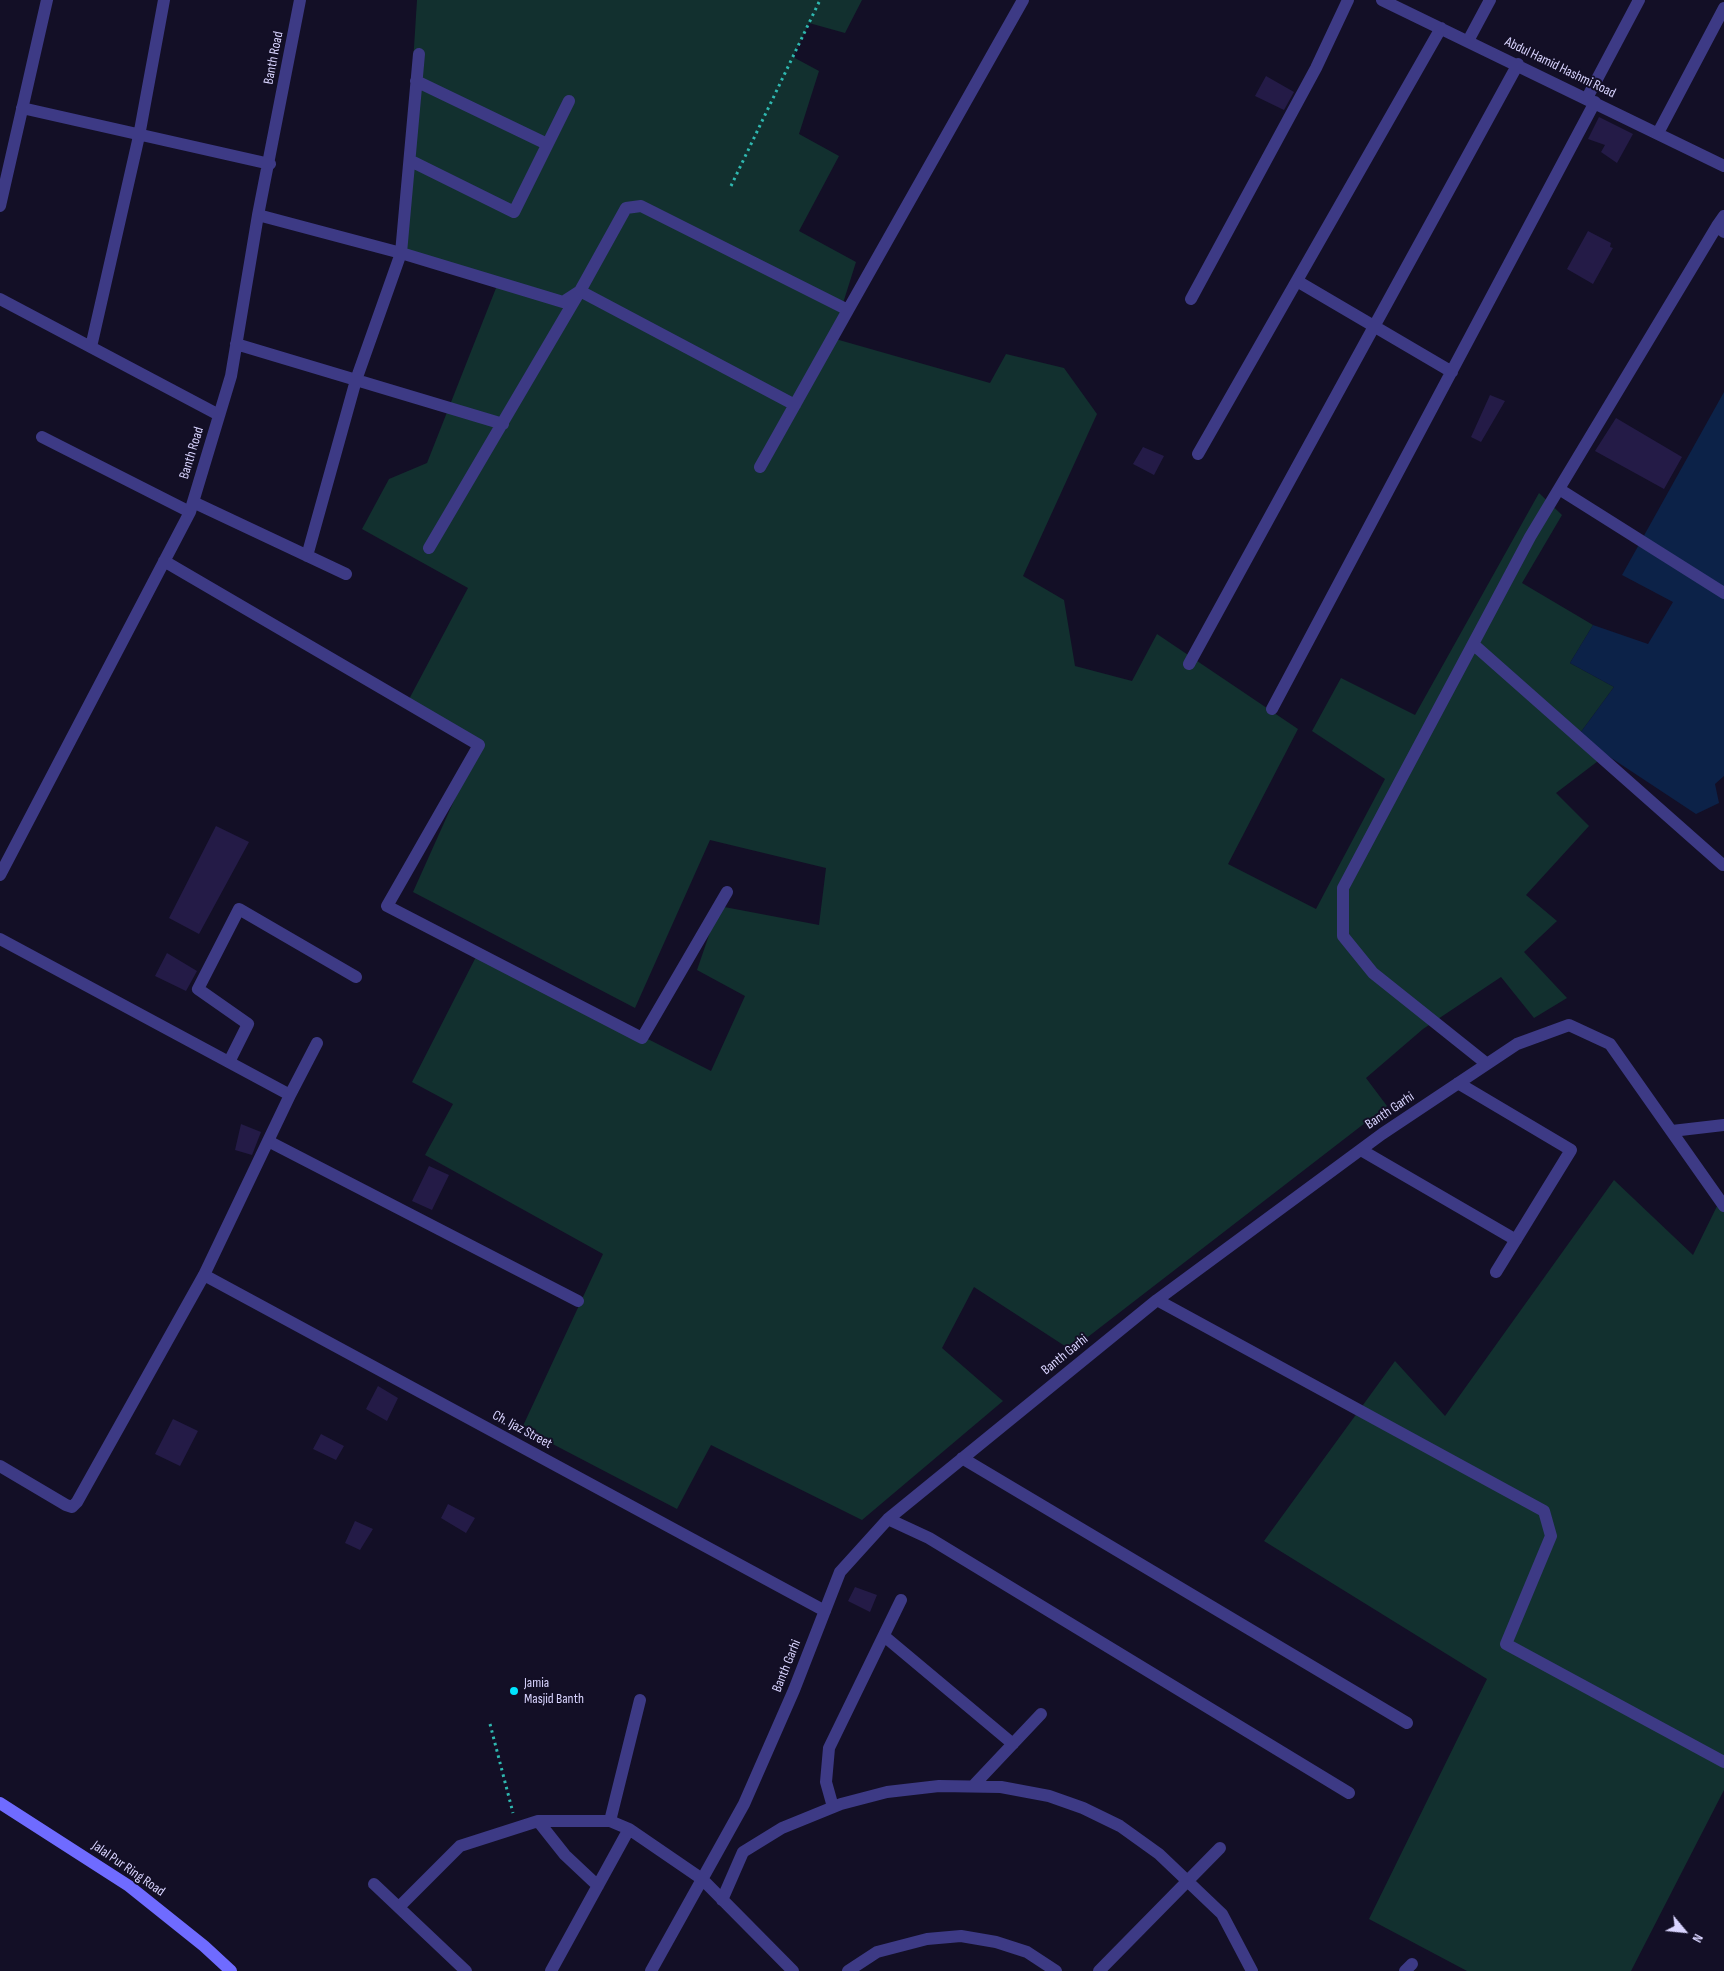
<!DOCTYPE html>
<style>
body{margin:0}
#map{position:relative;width:1724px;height:1971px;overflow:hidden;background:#130f26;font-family:"Sofia Sans Condensed",sans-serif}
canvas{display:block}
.north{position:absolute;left:1659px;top:1906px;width:50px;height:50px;-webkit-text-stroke:4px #130f26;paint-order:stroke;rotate:118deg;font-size:14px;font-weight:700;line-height:20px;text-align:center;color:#d9d4ff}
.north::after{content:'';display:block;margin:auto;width:18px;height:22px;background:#d9d4ff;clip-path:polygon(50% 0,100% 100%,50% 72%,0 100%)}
</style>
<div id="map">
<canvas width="1724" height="1971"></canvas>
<div class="north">N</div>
</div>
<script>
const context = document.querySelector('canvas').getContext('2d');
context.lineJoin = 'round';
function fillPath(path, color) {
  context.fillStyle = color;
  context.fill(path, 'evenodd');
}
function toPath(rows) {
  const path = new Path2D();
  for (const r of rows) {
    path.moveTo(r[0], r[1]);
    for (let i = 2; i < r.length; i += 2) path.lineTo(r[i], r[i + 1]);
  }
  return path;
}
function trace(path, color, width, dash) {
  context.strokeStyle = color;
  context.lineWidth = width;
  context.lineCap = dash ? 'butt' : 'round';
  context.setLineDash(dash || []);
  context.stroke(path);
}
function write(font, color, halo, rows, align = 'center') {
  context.font = font + ' "Sofia Sans Condensed",sans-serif';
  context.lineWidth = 4;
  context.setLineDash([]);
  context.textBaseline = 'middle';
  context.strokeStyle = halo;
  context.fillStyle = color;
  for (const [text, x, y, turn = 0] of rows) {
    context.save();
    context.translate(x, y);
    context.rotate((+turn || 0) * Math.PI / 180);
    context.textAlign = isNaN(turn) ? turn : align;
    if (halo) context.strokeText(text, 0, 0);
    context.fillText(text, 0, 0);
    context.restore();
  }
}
const green = toPath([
 [417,0,862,0,845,33,809,23,793,57,819,71,799,134,839,156,799,231,856,262,832,338,990,383,1006,354,1064,368,1097,414,1023,576,1064,600,1075,666,1132,681,1157,634,1298,729,1228,864,1316,909,1385,779,1312,731,1341,678,1415,715,1539,493,1562,515,1522,583,1593,625,1570,663,1614,687,1578,736,1602,758,1556,793,1589,826,1526,895,1557,921,1524,952,1567,998,1534,1018,1501,977,1423,1029,1366,1078,1387,1106,1071,1350,974,1287,942,1348,1003,1401,862,1520,711,1445,677,1509,522,1428,603,1254,425,1155,453,1104,412,1082,478,953,711,1071,745,996,697,970,719,906,819,925,826,868,710,840,635,1008,413,892,479,745,407,703,468,588,362,529,389,479,427,463,498,283,401,253],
 [1614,1180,1693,1255,1720,1200,1724,1206,1724,1790,1631,1971,1467,1971,1369,1919,1487,1679,1264,1541,1395,1361,1445,1416]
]);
const water = toPath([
 [1724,392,1724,776,1715,784,1719,803,1696,814,1578,736,1614,687,1570,663,1593,625,1648,644,1673,602,1622,575]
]);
const building = toPath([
 [1266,76,1294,92,1284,110,1255,96],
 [1599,117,1633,134,1617,163,1601,152,1605,145,1588,139],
 [1588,231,1611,243,1610,247,1613,248,1593,284,1567,269],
 [1490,395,1505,401,1481,442,1471,437],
 [1616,418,1682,457,1664,489,1595,451],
 [1143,447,1164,456,1154,475,1133,464],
 [216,826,249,842,199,934,169,918],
 [167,953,197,971,186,991,155,976],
 [241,1124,261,1132,252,1155,235,1150],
 [429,1166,449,1175,432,1210,412,1201],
 [378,1386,398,1398,387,1421,366,1409],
 [173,1419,198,1431,180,1466,155,1454],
 [321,1434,344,1446,336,1460,313,1449],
 [448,1504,475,1518,466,1533,441,1518],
 [355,1521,373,1529,360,1550,345,1543],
 [855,1587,877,1595,870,1612,848,1601]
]);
const path = toPath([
 [731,186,820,0],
 [490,1724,513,1813]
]);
const street = toPath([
 [1382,0,1724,166],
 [1468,41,1490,0],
 [416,81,547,144],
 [1587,98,1639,0],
 [22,108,270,164],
 [1658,133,1724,8],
 [411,161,514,212,569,101],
 [0,206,47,0],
 [258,215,401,253,563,302,580,291,626,208,641,206,848,310,1023,0],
 [1717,226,1724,216],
 [1297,281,1452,372],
 [0,299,219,415],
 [1191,299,1316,68,1348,0],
 [236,344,503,424],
 [91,347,139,136,164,0],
 [42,437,190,512],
 [1198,454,1441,28],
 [760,467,848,310],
 [1559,489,1724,593],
 [193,502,346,574],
 [429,548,580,291,795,405],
 [307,556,356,380,401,253,419,54],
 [164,561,479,745,387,906,642,1038,727,892],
 [1473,644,1723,865],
 [1189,664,1518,64],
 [1272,709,1595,102],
 [0,875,190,512,231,376,258,215,300,0],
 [0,939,290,1095],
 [229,1062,248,1024,198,989,239,909,356,977],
 [1487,1064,1373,973,1343,936,1343,888,1530,537,1717,226,1724,232],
 [1458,1083,1571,1150,1496,1272],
 [1672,1131,1724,1125],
 [268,1141,578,1301],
 [1361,1150,1516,1240],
 [204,1275,825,1611],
 [1157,1300,1544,1511,1551,1536,1506,1644,1724,1762],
 [962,1458,1407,1723],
 [0,1466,66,1505,72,1507,77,1502,204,1275,290,1095,317,1043],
 [888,1519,929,1538,1349,1793],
 [884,1636,1013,1744],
 [973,1786,1041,1714],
 [833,1807,826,1782,829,1748,901,1600],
 [538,1821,565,1855,598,1886],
 [610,1821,640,1700],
 [374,1884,466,1971],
 [722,1900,743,1852,782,1828,841,1804,887,1792,939,1786,1001,1787,1049,1796,1083,1808,1120,1826,1159,1854,1222,1914,1252,1971],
 [399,1907,460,1846,538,1821,610,1821,629,1829,702,1879,793,1971],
 [551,1971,629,1829],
 [651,1971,744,1804,794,1690,840,1572,888,1519,1157,1300,1382,1134,1517,1044,1569,1025,1610,1044,1724,1206],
 [848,1971,877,1952,927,1939,961,1936,996,1942,1027,1952,1056,1971],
 [1099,1971,1220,1848],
 [1405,1971,1412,1964]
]);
const secondary = toPath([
 [0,1803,129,1886,204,1946,231,1971]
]);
const markers = [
 [514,1691,5,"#00e5ff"]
];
const streetNames = [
 ["Banth Road",274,58,-79],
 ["Abdul Hamid Hashmi Road",1560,68,26],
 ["Banth Road",192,453,-73],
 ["Banth Garhi",1390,1111,-34],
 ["Banth Garhi",1065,1355,-39],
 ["Ch. Ijaz Street",522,1430,28],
 ["Banth Garhi",787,1666,-68],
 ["Jalal Pur Ring Road",128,1869,35]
];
const poiNames = [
 ["Jamia",524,1683],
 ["Masjid Banth",524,1699]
];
fillPath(green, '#12302f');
fillPath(water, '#0c2248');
fillPath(building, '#241b47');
trace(path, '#2fb8b0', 3, [2.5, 4]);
trace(street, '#3d3a85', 12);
trace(secondary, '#6f6bff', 12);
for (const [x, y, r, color] of markers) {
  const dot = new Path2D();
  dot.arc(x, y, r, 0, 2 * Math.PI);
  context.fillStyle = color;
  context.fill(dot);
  trace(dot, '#130f26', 2);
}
write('14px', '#d9d4ff', '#130f26', streetNames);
write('14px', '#d9d4ff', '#130f26', poiNames, 'left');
</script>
